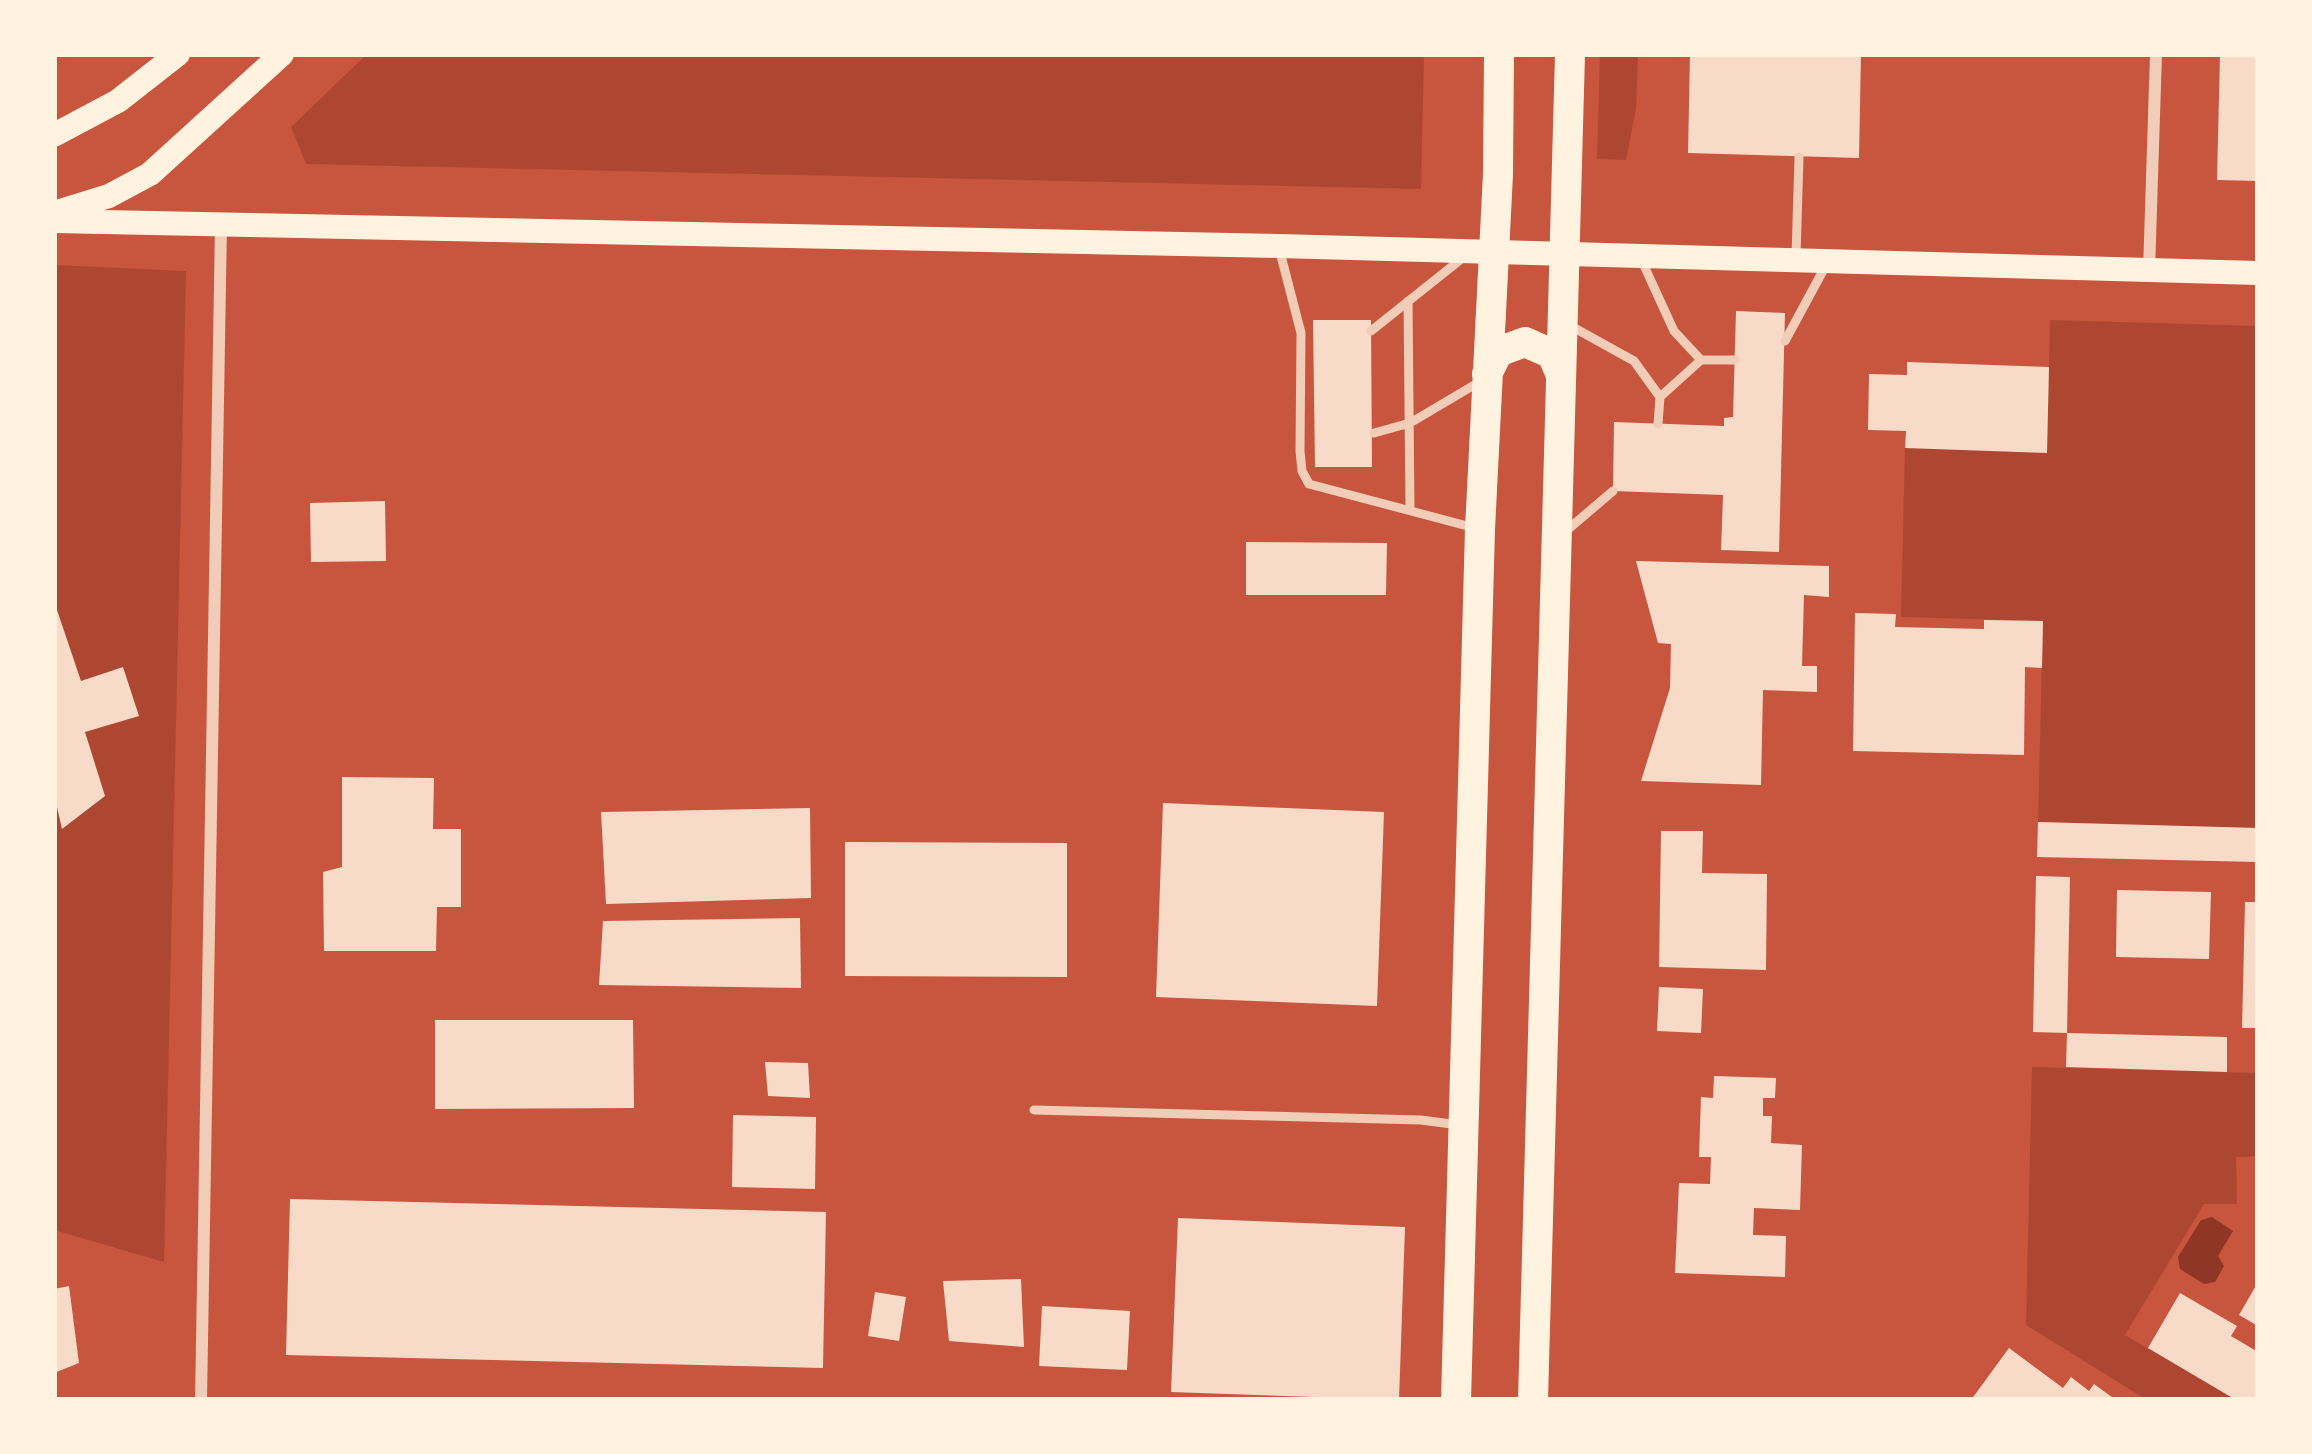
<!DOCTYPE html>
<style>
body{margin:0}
#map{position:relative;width:2312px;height:1454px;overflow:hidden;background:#c8553d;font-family:Jost,sans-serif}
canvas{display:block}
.frame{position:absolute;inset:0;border:57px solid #fff3e0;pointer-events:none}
</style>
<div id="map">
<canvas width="2312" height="1454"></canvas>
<div class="frame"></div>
</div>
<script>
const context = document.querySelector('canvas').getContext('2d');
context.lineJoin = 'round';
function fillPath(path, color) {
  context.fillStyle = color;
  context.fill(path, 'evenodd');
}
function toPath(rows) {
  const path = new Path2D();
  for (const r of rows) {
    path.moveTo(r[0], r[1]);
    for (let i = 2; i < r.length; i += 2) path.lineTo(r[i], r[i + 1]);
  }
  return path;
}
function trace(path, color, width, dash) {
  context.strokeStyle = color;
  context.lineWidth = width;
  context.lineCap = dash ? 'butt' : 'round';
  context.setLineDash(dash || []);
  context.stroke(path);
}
const green = toPath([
 [367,54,1424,54,1421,189,306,164,291,127],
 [1600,54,1638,54,1636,108,1626,160,1597,159],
 [54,265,186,271,164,1262,54,1230],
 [2050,320,2258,326,2258,828,2038,822,2043,621,1901,617,1905,448,2047,452],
 [2032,1067,2258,1073,2258,1156,2236,1157,2237,1204,2204,1204,2125,1335,2236,1400,2147,1400,2026,1325]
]);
const water = toPath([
 [2212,1217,2233,1231,2218,1256,2224,1266,2215,1282,2204,1284,2180,1269,2178,1257,2201,1220]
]);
const building = toPath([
 [1690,54,1861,54,1859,158,1688,153],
 [2220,54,2258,54,2258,181,2217,180],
 [1736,311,1785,313,1779,552,1721,550,1723,495,1613,491,1614,422,1724,426,1724,418,1733,417],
 [1313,320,1371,320,1372,467,1315,467],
 [1907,362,2049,367,2047,453,1905,448,1906,431,1868,430,1869,374,1907,375],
 [385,501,386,561,311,562,310,503],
 [1246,542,1387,543,1386,595,1246,595],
 [1636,561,1829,566,1829,597,1804,595,1802,666,1817,666,1817,692,1763,690,1761,785,1641,781,1670,688,1671,644,1658,643],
 [54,601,81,681,123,667,139,716,85,732,105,796,62,829,54,794],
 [1855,613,1896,614,1895,627,1984,629,1984,620,2043,621,2042,668,2025,667,2024,755,1853,751],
 [342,777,434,778,433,829,461,829,461,907,437,907,436,951,324,951,323,872,342,867],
 [1163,803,1384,812,1377,1006,1156,997],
 [810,808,811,898,606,904,601,812],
 [2038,822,2258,828,2258,862,2037,857],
 [1661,831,1703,831,1702,873,1767,874,1766,970,1659,967],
 [845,842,1067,843,1067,977,845,976],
 [2036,876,2070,877,2067,1033,2033,1032],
 [2117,890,2211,892,2209,959,2116,957],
 [2245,902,2258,902,2258,1028,2242,1028],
 [800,918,801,988,599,985,603,921],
 [1659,987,1703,989,1701,1033,1657,1031],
 [435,1020,633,1020,634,1108,435,1109],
 [2067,1033,2227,1037,2227,1072,2066,1067],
 [765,1062,808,1063,810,1098,768,1096],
 [1714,1076,1776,1078,1775,1098,1763,1098,1763,1116,1772,1116,1771,1143,1802,1145,1800,1210,1754,1208,1753,1235,1786,1236,1785,1277,1675,1273,1679,1183,1710,1184,1711,1157,1699,1157,1701,1097,1713,1098],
 [733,1115,816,1117,815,1189,732,1187],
 [290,1199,826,1212,823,1368,286,1355],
 [1178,1218,1405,1227,1399,1400,1171,1392],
 [1021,1279,1024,1347,949,1341,943,1281],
 [2258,1282,2258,1326,2239,1315],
 [69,1286,79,1363,54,1373,54,1289],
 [875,1292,906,1297,899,1341,868,1336],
 [2180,1293,2237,1326,2231,1336,2258,1352,2258,1400,2236,1400,2148,1348],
 [1042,1306,1130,1311,1127,1370,1039,1366],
 [2009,1348,2063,1388,2071,1377,2089,1391,2094,1384,2116,1400,1971,1400]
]);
const service = toPath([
 [1280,252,1301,333,1300,451,1302,471,1309,484,1475,528],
 [1796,256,1799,157],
 [1641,259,1674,331,1701,360,1735,360],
 [1408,301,1410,509],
 [1569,325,1634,361,1660,397,1658,424],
 [1371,331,1465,256],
 [1785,341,1825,267],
 [1660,397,1701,360],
 [1374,433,1410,423,1481,381],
 [1566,531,1613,491],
 [1034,1110,1421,1120,1459,1125]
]);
const minor = toPath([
 [2149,271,2156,54],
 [201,1400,221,225]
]);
const secondary = toPath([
 [54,135,118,101,178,54],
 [54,213,109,196,150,174,282,54],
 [54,221,1279,246,2258,273]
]);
const primary = toPath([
 [1487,374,1498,352,1525,342,1552,354,1561,375],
 [1456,1400,1480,529,1498,174,1499,54],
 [1533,1400,1570,54]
]);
fillPath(green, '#ae4732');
fillPath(water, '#8f3625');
fillPath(building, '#f7dbc8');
trace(service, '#f1ccb7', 9);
trace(minor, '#f1ccb7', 12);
trace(secondary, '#fff3e0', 24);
trace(primary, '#fff3e0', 30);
</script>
